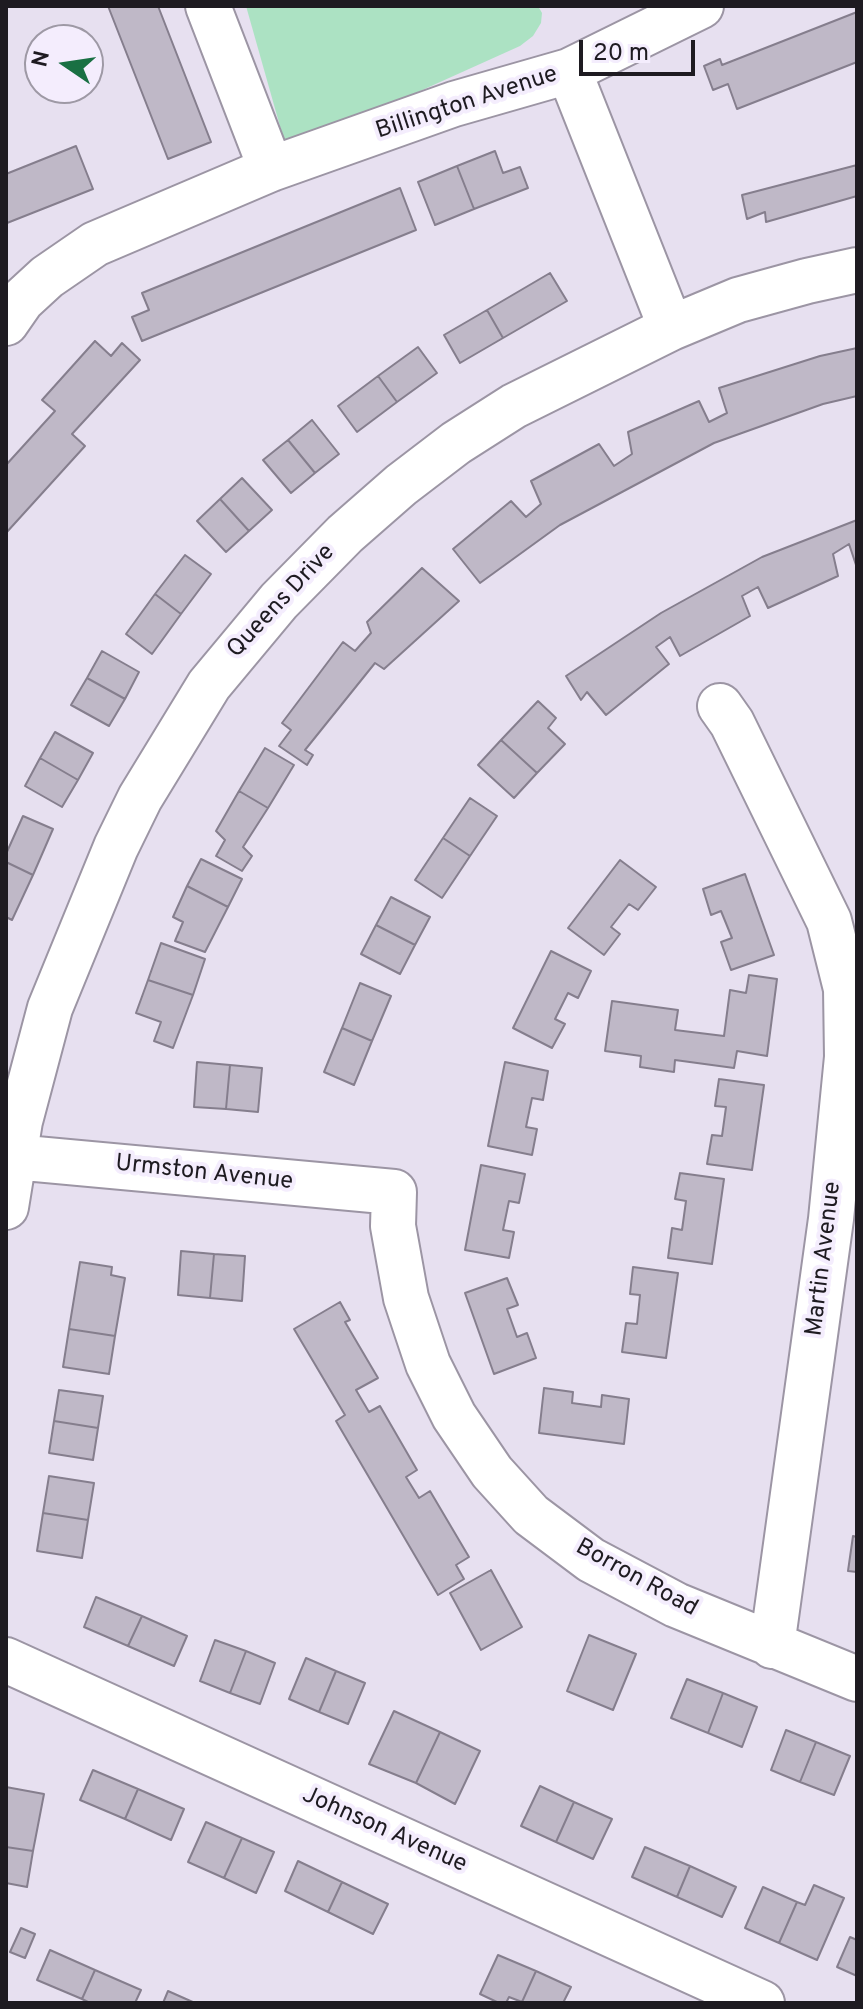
<!DOCTYPE html>
<style>
body{margin:0}
#map{position:relative;width:863px;height:2009px;overflow:hidden;background:#e7e0f0;font-family:Overpass,sans-serif}
canvas{display:block}
.frame{position:absolute;inset:0;border:8px solid #1e1b21;pointer-events:none}
.north{position:absolute;left:24px;top:24px;width:80px;height:80px;box-sizing:border-box;background:#f4edfd;border:2px solid #9e99a5;border-radius:50%;rotate:283deg;font-size:22px;font-weight:700;line-height:32px;text-align:center;color:#1e1b21}
.north::after{content:'';display:block;margin:auto;width:28px;height:36px;background:#197043;clip-path:polygon(50% 0,100% 100%,50% 72%,0 100%)}
.scale{position:absolute;left:579px;top:40px;width:116px;height:36px;box-sizing:border-box;border:4px solid #1e1b21;border-top:0;padding-left:10px;font-size:24px;line-height:28px;white-space:nowrap;color:#1e1b21;-webkit-text-stroke:6px #f4edfd;paint-order:stroke}
</style>
<div id="map">
<canvas width="863" height="2009"></canvas>
<div class="frame"></div>
<div class="north">N</div>
<div class="scale">20 m</div>
</div>
<script>
const context = document.querySelector('canvas').getContext('2d');
context.lineJoin = 'round';
function fillPath(path, color) {
  context.fillStyle = color;
  context.fill(path, 'evenodd');
}
function toPath(rows) {
  const path = new Path2D();
  for (const r of rows) {
    path.moveTo(r[0], r[1]);
    for (let i = 2; i < r.length; i += 2) path.lineTo(r[i], r[i + 1]);
  }
  return path;
}
function trace(path, color, width, dash) {
  context.strokeStyle = color;
  context.lineWidth = width;
  context.lineCap = dash ? 'butt' : 'round';
  context.setLineDash(dash || []);
  context.stroke(path);
}
function write(font, color, halo, rows, align = 'center') {
  context.font = font + ' Overpass,sans-serif';
  context.lineWidth = 8;
  context.setLineDash([]);
  context.textBaseline = 'middle';
  context.strokeStyle = halo;
  context.fillStyle = color;
  for (const [text, x, y, turn = 0] of rows) {
    context.save();
    context.translate(x, y);
    context.rotate((+turn || 0) * Math.PI / 180);
    context.textAlign = isNaN(turn) ? turn : align;
    if (halo) context.strokeText(text, 0, 0);
    context.fillText(text, 0, 0);
    context.restore();
  }
}
const green = toPath([
 [246,6,538,6,542,13,541,23,533,36,520,46,287,151]
]);
const building = toPath([
 [108,6,158,6,211,142,168,159,108,6],
 [857,12,857,62,737,109,728,84,713,90,704,66,720,59,722,65,857,12],
 [76,146,93,189,7,223,6,174,76,146],
 [495,151,503,173,520,167,528,188,474,209,457,166,495,151],
 [857,165,857,196,766,222,765,212,747,219,742,195,857,165],
 [457,166,474,209,435,225,418,182,457,166],
 [400,188,416,230,142,341,132,317,149,310,142,293,400,188],
 [550,273,567,301,503,338,487,310,550,273],
 [487,310,503,338,460,363,444,335,487,310],
 [95,341,111,356,122,343,140,360,72,434,85,446,6,533,6,465,55,411,42,400,95,341],
 [418,347,437,373,397,402,378,376,418,347],
 [857,348,857,396,823,404,714,443,560,525,480,583,453,549,511,501,526,517,541,504,531,481,599,444,614,466,632,454,628,432,699,401,709,422,727,413,719,388,820,356,857,348],
 [378,376,397,402,357,432,338,406,378,376],
 [312,420,339,454,315,473,288,440,312,420],
 [288,440,315,473,291,493,263,460,288,440],
 [242,478,272,510,249,531,220,499,242,478],
 [220,499,249,531,226,552,197,521,220,499],
 [857,520,857,568,849,544,833,554,838,576,768,608,758,587,742,596,750,616,680,656,670,637,656,647,669,664,606,715,587,692,581,700,566,676,661,613,762,557,857,520],
 [185,555,211,574,181,614,155,594,185,555],
 [422,568,459,601,384,669,375,663,305,750,313,755,307,765,279,746,291,730,282,723,343,642,355,651,371,633,367,622,422,568],
 [155,594,181,614,152,654,126,634,155,594],
 [102,651,139,672,125,699,87,678,102,651],
 [87,678,125,699,109,726,71,705,87,678],
 [538,701,556,718,548,728,565,744,537,773,501,740,538,701],
 [55,732,93,753,78,780,40,758,55,732],
 [501,740,537,773,514,798,478,765,501,740],
 [265,748,294,765,268,808,239,791,265,748],
 [40,758,78,780,62,807,25,786,40,758],
 [239,791,268,808,243,847,252,856,242,871,216,856,225,840,216,831,239,791],
 [470,798,497,816,470,856,443,838,470,798],
 [23,816,53,829,33,875,6,862,6,854,23,816],
 [443,838,470,856,442,898,415,880,443,838],
 [201,859,242,879,228,907,187,886,201,859],
 [620,860,656,887,638,910,629,904,611,927,620,934,604,955,568,928,620,860],
 [6,862,33,875,12,920,6,917,6,862],
 [745,874,774,955,731,970,721,942,732,938,721,911,711,915,703,889,745,874],
 [187,886,228,907,205,952,175,941,183,922,173,917,187,886],
 [391,897,430,917,415,945,376,925,391,897],
 [376,925,415,945,400,974,361,954,376,925],
 [161,943,205,959,193,995,148,980,161,943],
 [551,951,591,971,578,998,568,993,555,1019,565,1024,552,1048,513,1028,551,951],
 [749,975,777,979,767,1056,737,1051,734,1068,675,1060,674,1072,640,1067,641,1056,605,1051,612,1001,678,1010,675,1030,724,1036,730,990,746,993,749,975],
 [148,980,193,995,173,1048,154,1041,161,1022,136,1013,148,980],
 [360,983,391,996,372,1041,342,1028,360,983],
 [342,1028,372,1041,354,1085,324,1072,342,1028],
 [197,1062,230,1065,226,1109,194,1107,197,1062],
 [505,1062,548,1071,543,1100,532,1098,526,1127,537,1129,532,1155,488,1146,505,1062],
 [230,1065,262,1068,258,1112,226,1109,230,1065],
 [719,1079,764,1085,752,1170,707,1164,712,1135,722,1136,726,1107,715,1106,719,1079],
 [481,1165,525,1174,519,1203,509,1201,503,1230,514,1232,509,1258,465,1250,481,1165],
 [680,1173,724,1179,712,1264,668,1258,672,1228,682,1230,686,1201,675,1199,680,1173],
 [181,1251,214,1254,210,1298,178,1295,181,1251],
 [214,1254,245,1256,242,1301,210,1298,214,1254],
 [80,1262,112,1267,111,1275,125,1278,115,1336,69,1329,80,1262],
 [633,1267,678,1273,666,1358,622,1352,626,1323,637,1324,640,1295,630,1294,633,1267],
 [507,1278,518,1305,507,1309,517,1337,527,1333,536,1358,494,1374,465,1293,507,1278],
 [340,1302,350,1320,345,1322,378,1378,356,1390,369,1412,380,1406,417,1470,406,1477,419,1498,430,1491,469,1557,456,1565,464,1579,438,1595,336,1421,345,1415,294,1329,340,1302],
 [69,1329,115,1336,109,1374,63,1367,69,1329],
 [544,1388,573,1392,572,1403,601,1407,602,1395,629,1399,624,1444,539,1433,544,1388],
 [59,1390,103,1396,98,1428,54,1421,59,1390],
 [54,1421,98,1428,93,1460,49,1453,54,1421],
 [49,1476,94,1483,88,1520,43,1513,49,1476],
 [43,1513,88,1520,82,1558,37,1551,43,1513],
 [853,1536,857,1537,857,1572,848,1571,853,1536],
 [491,1570,522,1627,481,1650,450,1593,491,1570],
 [96,1597,142,1616,128,1646,84,1627,96,1597],
 [142,1616,187,1636,174,1666,128,1646,142,1616],
 [589,1635,636,1654,613,1710,567,1691,589,1635],
 [215,1640,246,1651,230,1693,200,1681,215,1640],
 [246,1651,275,1663,260,1704,230,1693,246,1651],
 [306,1658,336,1671,319,1712,289,1699,306,1658],
 [336,1671,365,1683,348,1724,319,1712,336,1671],
 [687,1679,723,1693,708,1733,671,1718,687,1679],
 [723,1693,757,1707,742,1747,708,1733,723,1693],
 [394,1711,440,1732,416,1783,369,1764,394,1711],
 [786,1730,816,1742,800,1782,771,1770,786,1730],
 [440,1732,480,1751,455,1804,416,1783,440,1732],
 [816,1742,850,1756,834,1795,800,1782,816,1742],
 [93,1770,138,1789,125,1819,80,1800,93,1770],
 [540,1786,574,1802,556,1842,521,1826,540,1786],
 [6,1787,44,1794,33,1851,6,1847,6,1787],
 [138,1789,184,1809,171,1840,125,1819,138,1789],
 [574,1802,612,1819,593,1859,556,1842,574,1802],
 [206,1822,242,1838,224,1878,188,1862,206,1822],
 [242,1838,274,1852,256,1893,224,1878,242,1838],
 [6,1847,33,1851,27,1887,6,1883,6,1847],
 [645,1847,690,1866,677,1897,632,1877,645,1847],
 [298,1861,342,1882,328,1912,285,1891,298,1861],
 [690,1866,736,1887,722,1917,677,1897,690,1866],
 [342,1882,388,1904,373,1934,328,1912,342,1882],
 [814,1885,844,1898,817,1960,779,1943,797,1902,805,1905,814,1885],
 [763,1887,797,1902,779,1943,745,1928,763,1887],
 [21,1928,35,1934,25,1958,10,1952,21,1928],
 [850,1937,857,1940,857,1976,837,1967,850,1937],
 [50,1950,95,1970,82,1999,37,1980,50,1950],
 [498,1955,536,1971,522,2002,509,1997,506,2003,499,2003,480,1994,498,1955],
 [95,1970,141,1990,135,2003,90,2003,82,1999,95,1970],
 [536,1971,571,1987,563,2003,522,2002,536,1971],
 [168,1991,195,2003,163,2003,168,1991]
]);
const minor = toPath([
 [208,6,271,169],
 [569,71,671,328],
 [6,323,22,300,47,277,95,244,271,169,454,104,569,71,701,6],
 [720,706,732,723,829,921,846,989,847,1057,831,1219,772,1646],
 [14,1157,394,1192,393,1226,406,1298,428,1364,454,1416,492,1472,531,1515,591,1560,676,1605,857,1679],
 [6,1207,20,1121,50,1008,116,847,140,798,209,685,279,601,345,534,401,485,456,443,514,406,671,328,738,300,807,281,857,270],
 [6,1660,762,2003]
]);
const streetNames = [
 ["Billington Avenue",467,104,-18],
 ["Queens Drive",282,602,-47],
 ["Urmston Avenue",204,1174,6],
 ["Martin Avenue",825,1259,-83],
 ["Borron Road",636,1579,29],
 ["Johnson Avenue",384,1831,24]
];
fillPath(green, '#ace2c3');
fillPath(building, '#bfb8c7');
trace(building, '#857e8d', 2);
trace(minor, '#9c95a4', 48);
trace(minor, '#fff', 44);
write('24px', '#1e1b21', '#f4edfd', streetNames);
</script>
